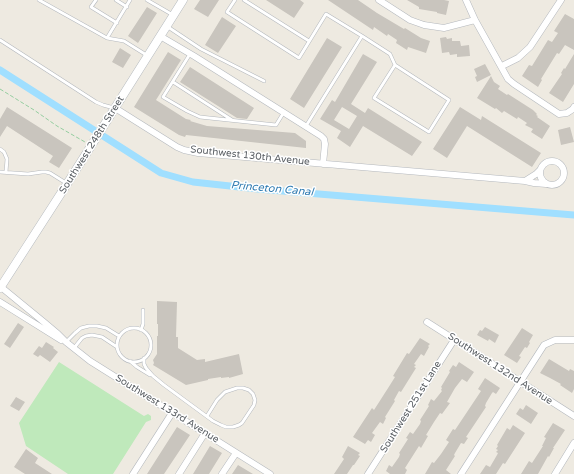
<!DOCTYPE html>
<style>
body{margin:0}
canvas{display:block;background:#eeeae1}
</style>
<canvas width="574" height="474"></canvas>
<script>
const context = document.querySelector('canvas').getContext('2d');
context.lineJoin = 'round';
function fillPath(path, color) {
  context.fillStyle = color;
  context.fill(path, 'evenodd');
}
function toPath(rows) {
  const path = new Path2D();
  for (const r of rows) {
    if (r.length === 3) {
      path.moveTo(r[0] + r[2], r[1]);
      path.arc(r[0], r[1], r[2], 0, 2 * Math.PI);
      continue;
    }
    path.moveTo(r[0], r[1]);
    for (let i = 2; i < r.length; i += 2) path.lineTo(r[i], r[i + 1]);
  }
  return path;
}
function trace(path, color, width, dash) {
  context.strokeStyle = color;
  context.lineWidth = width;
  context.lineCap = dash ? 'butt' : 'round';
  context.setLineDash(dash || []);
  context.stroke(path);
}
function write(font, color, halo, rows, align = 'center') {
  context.font = font + ' "Varela Round",sans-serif';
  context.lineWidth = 3;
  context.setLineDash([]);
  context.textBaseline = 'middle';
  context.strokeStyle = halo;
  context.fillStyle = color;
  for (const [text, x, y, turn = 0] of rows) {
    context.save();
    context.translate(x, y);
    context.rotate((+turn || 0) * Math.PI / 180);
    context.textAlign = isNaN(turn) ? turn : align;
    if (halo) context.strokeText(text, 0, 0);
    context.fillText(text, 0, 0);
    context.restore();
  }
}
const green = toPath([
 [59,362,144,416,148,414,151,416,151,420,146,422,113,474,68,474,26,446,19,423]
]);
const canal = toPath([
 [0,70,161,173,193,182,258,189,574,215]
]);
const building = toPath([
 [200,0,219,0,208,17,194,9],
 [266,0,300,0,304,3,294,18],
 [328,0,358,0,377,13,404,29,405,28,421,38,430,41,426,53,408,47,407,50,396,43,397,40,388,34,387,36,374,27,373,30],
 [407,0,444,0,449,1,446,15,437,13,437,12,419,9,419,7],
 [147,7,157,13,138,43,128,36],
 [565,14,574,19,574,50,565,45,559,54,557,53,541,79,542,80,538,87,522,76,529,65,532,66,548,40,552,42,558,33,554,31],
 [222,17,236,26,218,53,205,45],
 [446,37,447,39,452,38,452,41,460,41,461,46,469,45,470,56,457,57,457,54,450,55,449,52,442,53,440,38],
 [327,38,342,47,304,108,290,99],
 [120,48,131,55,123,68,112,62],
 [168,52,181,60,156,100,186,119,191,120,190,121,207,126,295,133,306,141,306,148,186,135,185,137,179,135,134,107],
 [363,54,377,62,351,104,365,113,368,108,422,142,412,156,363,126,350,147,337,138,341,131,320,119,332,100,335,102],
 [342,107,357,116,349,129,334,120],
 [574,54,574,84,563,102,549,93,562,74,561,73,564,68,565,69],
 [485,64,491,75,477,82,475,77,477,76,474,69],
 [190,67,254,108,247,119,237,118,180,82],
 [491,76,494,82,500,86,498,89,507,95,508,94,533,110,537,114,536,115,538,116,537,117,550,126,542,139,531,132,533,129,525,125,527,123,518,117,517,119,504,111,502,113,496,108,495,109,477,98],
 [7,107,72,148,59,168,49,162,53,156,7,126,0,137,0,119],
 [460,107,481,120,482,116,541,153,532,167,467,126,447,158,433,149],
 [570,127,574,142,561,145,558,130],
 [157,301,177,302,176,337,178,337,178,348,197,360,205,359,205,362,239,354,243,374,229,378,229,377,221,378,221,377,208,379,208,380,186,385,153,365,154,363,153,360,157,354,157,336,158,336,158,324,157,324],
 [18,323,24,327,10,348,4,344],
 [485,327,499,335,495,343,489,339,488,341,477,335,480,330,482,331],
 [522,328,533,335,529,342,530,343,527,348,525,347,519,356,521,357,517,363,504,355],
 [420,338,430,344,428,346,429,347,424,356,421,354,414,364,416,365,414,367,416,368,401,392,399,391,394,400,395,401,385,417,386,418,383,424,380,422,372,433,375,435,371,442,368,440,365,444,353,437,372,408,374,410,390,385,395,377,393,376,407,353,409,354],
 [46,342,54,347,53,348,58,352,50,362,40,355,38,357,33,354,39,346,42,348],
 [549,359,569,371,570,369,574,371,574,389,572,393,560,385,561,384,550,378,540,373],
 [459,362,474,372,467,382,462,379,455,388,447,402,450,403,442,414,440,413,434,422,426,435,428,436,421,448,419,446,405,468,407,470,405,474,390,474,386,471,389,465,392,467,399,457,400,454,399,453,408,439,406,438,410,432,413,434,420,424,421,421,420,420,429,406,428,405,431,399,434,401,442,391,441,390,442,388,441,387,450,372,449,371,453,365,456,367],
 [485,378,500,388,496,394,493,392,492,393,486,403,485,406,486,407,466,437,468,438,464,444,461,443,455,453,454,455,455,456,446,470,451,474,425,474,432,462,434,463,441,454,449,442,446,440,453,429,455,430,481,391,478,389],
 [16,397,25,402,19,411,10,406],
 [526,405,538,413,531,424,516,414,520,408,523,410],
 [553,423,565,430,553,448,554,448,549,457,548,456,538,474,521,474,529,461,532,463,543,446,542,446,546,438,544,437],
 [513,425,525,433,505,464,503,463,496,474,480,474,486,465,490,467,497,455,498,453,496,452,498,450,496,449,498,446,497,445,507,428,510,430],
 [177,427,190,435,164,474,147,474],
 [210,446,222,453,209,474,193,474],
 [348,446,360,453,358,455,360,456,354,465,353,465,347,474,334,474,344,459,342,457],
 [26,449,38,458,35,463,52,474,25,474,14,467],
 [238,465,253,474,232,474]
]);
const path = toPath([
 [0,89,34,110,57,126,85,142]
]);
const lane = toPath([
 [39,0,107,38,124,41,148,56],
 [96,0,91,7,117,23],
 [116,0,127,7],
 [147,0,173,15],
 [235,0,227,12,299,58,326,14,362,36],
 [244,0,309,41],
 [168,27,201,49,264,81],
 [107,38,130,0],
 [0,40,96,102,103,105,114,108],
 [190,54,163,97,187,111,200,117,276,125,284,112],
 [173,82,232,120],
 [306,126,362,36,390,54,395,65,449,100,429,132,374,98,395,65],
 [0,149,4,152,7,159,6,172],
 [0,172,28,174,42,172,46,172,50,173,66,183],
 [134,345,17],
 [141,330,143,324,143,310],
 [66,342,75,333,81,328,89,326,97,326,106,328,119,336],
 [74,348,82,338,86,336,92,335,102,337,117,347],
 [144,358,144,364,146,368,153,376,164,385,213,421,221,425,226,427,233,427,239,425,242,423,254,405,255,400,253,394,249,390,243,388,237,388,225,392,217,400,207,416],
 [130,361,137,367,150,375]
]);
const street = toPath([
 [379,0,410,20,424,25,444,28,475,20],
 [466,0,475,20,508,79,514,84,559,114,567,113,573,109,574,107],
 [160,36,194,56,321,136,324,139,325,144,323,164],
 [502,66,518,58,530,47,561,0],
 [115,108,177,147,184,150,198,153,525,181,534,183,546,184],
 [552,173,12],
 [525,181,536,174,540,170],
 [1,287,45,323,58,334,66,342,90,361,270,474],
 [0,302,61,340],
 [427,322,574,416],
 [133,474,172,413],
 [179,474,205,433],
 [222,474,236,453],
 [368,474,454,340],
 [461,474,544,345,555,340,574,340],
 [555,474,574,443]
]);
const secondary = toPath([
 [0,288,67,184,183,0]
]);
const streetNames = [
 ["Southwest 248th Street",92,145,-58],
 ["Southwest 130th Avenue",250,156,6],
 ["Southwest 132nd Avenue",500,369,33],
 ["Southwest 251st Lane",411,407,-58],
 ["Southwest 133rd Avenue",167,409,32]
];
const waterNames = [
 ["Princeton Canal",272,189,5]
];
fillPath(green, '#bfe9bb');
trace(canal, '#a0dfff', 7);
fillPath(building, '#c9c5be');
trace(lane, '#b4b8bd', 4);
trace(street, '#b4b8bd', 7);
trace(secondary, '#b5babf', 9);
trace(path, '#94cd9f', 1, [4, 2]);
trace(lane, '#fff', 3);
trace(street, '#fff', 6);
trace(secondary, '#fff', 8);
write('10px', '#5a5f64', '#fff', streetNames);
write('italic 11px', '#317cb2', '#fff', waterNames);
</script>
